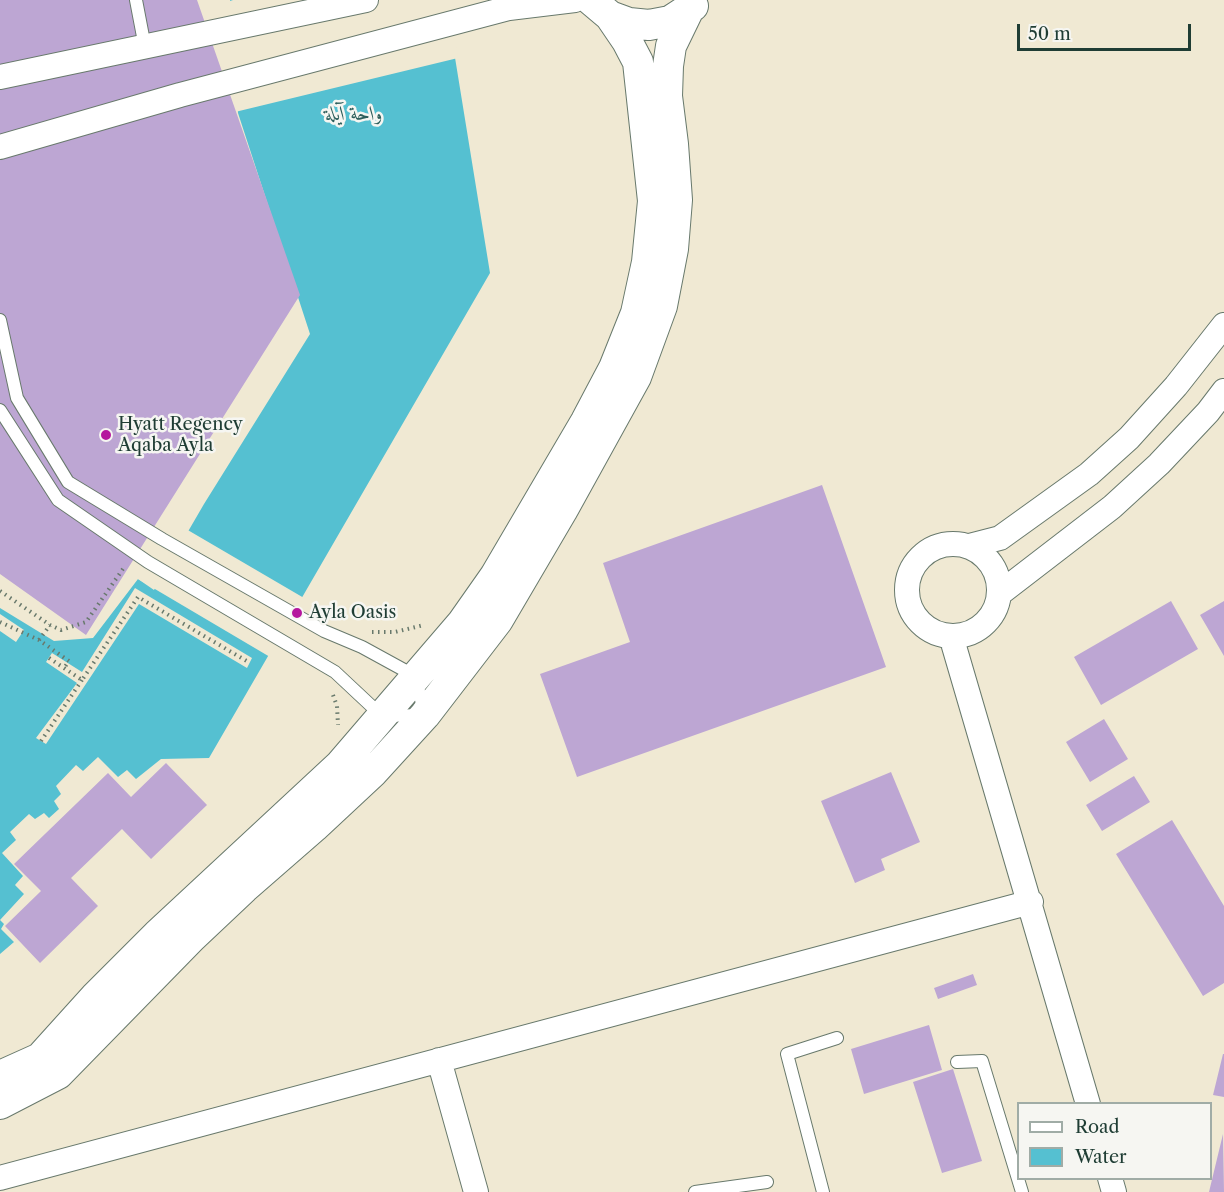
<!DOCTYPE html>
<meta charset="utf-8">
<style>
body{margin:0}
#map{position:relative;width:1224px;height:1192px;overflow:hidden;background:#f0e9d3;font-family:"Libre Caslon Text",serif}
canvas{display:block}
.legend{position:absolute;left:1017px;top:1102px;width:195px;height:78px;box-sizing:border-box;background:#f6f6f2;border:2px solid #a0aca6;margin:0;padding:8px 10px;list-style:none;font-size:18px;color:#1f3d34}
.legend li{display:flex;align-items:center;gap:12px;height:30px}
.legend b{width:30px;border:2px solid #a0aca6}
.scale{position:absolute;left:1017px;top:24px;width:174px;height:27px;box-sizing:border-box;border:3px solid #1f3d34;border-top:0;padding-left:8px;font-size:18px;line-height:21px;white-space:nowrap;color:#1f3d34;-webkit-text-stroke:4px #f6f6f2;paint-order:stroke}
</style>
<div id="map">
<canvas width="1224" height="1192"></canvas>
<ul class="legend">
<li><b style="height:8px;background:#fff"></b>Road</li>
<li><b style="height:16px;background:#55c0d1"></b>Water</li>
</ul>
<div class="scale">50 m</div>
</div>
<script>
const context = document.querySelector('canvas').getContext('2d');
context.lineJoin = 'round';
function fillPath(path, color) {
  context.fillStyle = color;
  context.fill(path, 'evenodd');
}
function toPath(rows) {
  const path = new Path2D();
  for (const r of rows) {
    if (r.length === 3) {
      path.moveTo(r[0] + r[2], r[1]);
      path.arc(r[0], r[1], r[2], 0, 2 * Math.PI);
      continue;
    }
    path.moveTo(r[0], r[1]);
    for (let i = 2; i < r.length; i += 2) path.lineTo(r[i], r[i + 1]);
  }
  return path;
}
function trace(path, color, width, dash) {
  context.strokeStyle = color;
  context.lineWidth = width;
  context.lineCap = dash ? 'butt' : 'round';
  context.setLineDash(dash || []);
  context.stroke(path);
}
function write(font, color, halo, rows, align = 'center') {
  context.font = font + ' "Libre Caslon Text",Amiri,serif';
  context.lineWidth = 5;
  context.setLineDash([]);
  context.textBaseline = 'middle';
  context.strokeStyle = halo;
  context.fillStyle = color;
  for (const [text, x, y, turn = 0] of rows) {
    context.save();
    context.translate(x, y);
    context.rotate((+turn || 0) * Math.PI / 180);
    context.textAlign = isNaN(turn) ? turn : align;
    if (halo) context.strokeText(text, 0, 0);
    context.fillText(text, 0, 0);
    context.restore();
  }
}
const water = toPath([
 [230,0,449,0,451,33,490,273,209,758,161,759,136,779,127,770,118,777,98,757,83,771,76,765,56,786,61,794,54,801,59,809,49,818,44,813,35,819,29,814,10,832,16,840,2,853,23,876,15,885,24,894,0,920,4,924,1,929,14,942,0,954,0,608,54,641,93,638,138,579,154,590,204,504,310,334,238,113]
]);
const pier = toPath([
 [233,0,452,0,458,58,235,112,227,2],
 [186,529,304,598,270,657,138,579,139,577,153,586],
 [135,588,252,658,247,668,139,604,46,744,36,738,77,683,46,662,52,653,82,672],
 [0,614,24,630,16,642,0,631]
]);
const building = toPath([
 [0,0,197,0,300,295,86,635,0,574],
 [822,485,886,667,577,777,540,674,630,642,603,563],
 [1171,601,1198,649,1101,705,1074,657],
 [1224,601,1224,656,1200,615],
 [1104,719,1128,759,1090,782,1066,742],
 [166,763,207,805,151,859,122,829,71,878,98,906,40,963,5,926,41,891,14,864,108,773,131,797],
 [891,772,920,842,881,859,885,870,855,883,821,801],
 [1134,776,1150,802,1102,831,1086,805],
 [1172,820,1224,906,1224,983,1203,996,1116,854],
 [973,974,977,985,938,999,934,988],
 [929,1025,942,1070,864,1094,851,1049],
 [1223,1054,1224,1054,1224,1097,1213,1095],
 [953,1069,982,1161,942,1173,913,1082],
 [1223,1134,1224,1192,1209,1192]
]);
const path = toPath([
 [0,591,50,625,61,630,86,622,125,566],
 [0,622,39,640,69,661,64,668],
 [372,632,395,632,424,625],
 [39,640,50,625],
 [49,658,82,680,138,597,250,663],
 [333,695,337,706,338,725],
 [41,741,82,680]
]);
const service = toPath([
 [136,0,145,47],
 [0,320,17,398,68,482,162,539,324,631,362,647,415,676,425,715,382,716,335,672,148,562,58,500,0,410],
 [957,1062,982,1061,1022,1192],
 [695,1192,767,1182],
 [823,1192,787,1054,837,1038]
]);
const minor = toPath([
 [0,77,366,0],
 [0,147,180,95,509,8,575,0],
 [953,590,46],
 [969,546,1000,538,1089,474,1129,438,1176,386,1224,325],
 [999,594,1112,507,1159,464,1208,412,1224,391],
 [951,636,1088,1104],
 [439,1060,476,1192],
 [0,1178,1031,902],
 [1110,1178,1114,1192]
]);
const tertiary = toPath([
 [591,0,610,16,629,23,649,25,670,21,693,6],
 [0,1076,40,1058,96,996,157,935,340,765,462,623,495,576,586,421,614,368,636,313,647,262,653,201,638,62,627,41,610,16],
 [0,1104,58,1074,192,937,244,888,314,827,373,772,425,715,498,620,562,511,636,377,662,306,673,249,677,200,673,144,667,96,668,66,671,46,688,11]
]);
const markers = [
 [106,435,6,"#b5179e"],
 [297,613,6,"#b5179e"]
];
const poiNames = [
 ["Hyatt Regency",118,425],
 ["Aqaba Ayla",118,446],
 ["Ayla Oasis",309,613]
];
const waterNames = [
 ["واحة آيلة",354,114]
];
fillPath(water, '#55c0d1');
fillPath(pier, '#f0e9d3');
fillPath(building, '#bda6d3');
trace(service, '#68796c', 14);
trace(minor, '#68796c', 26);
trace(tertiary, '#68796c', 32);
trace(path, '#68796c', 4, [1.5, 4.5]);
trace(service, '#fff', 12);
trace(minor, '#fff', 24);
trace(tertiary, '#fff', 30);
for (const [x, y, r, color] of markers) {
  const dot = new Path2D();
  dot.arc(x, y, r, 0, 2 * Math.PI);
  context.fillStyle = color;
  context.fill(dot);
  trace(dot, '#f6f6f2', 2);
}
write('18px', '#1f3d34', '#f6f6f2', poiNames, 'left');
write('italic 20px', '#2c5e5b', '#f6f6f2', waterNames);
</script>
